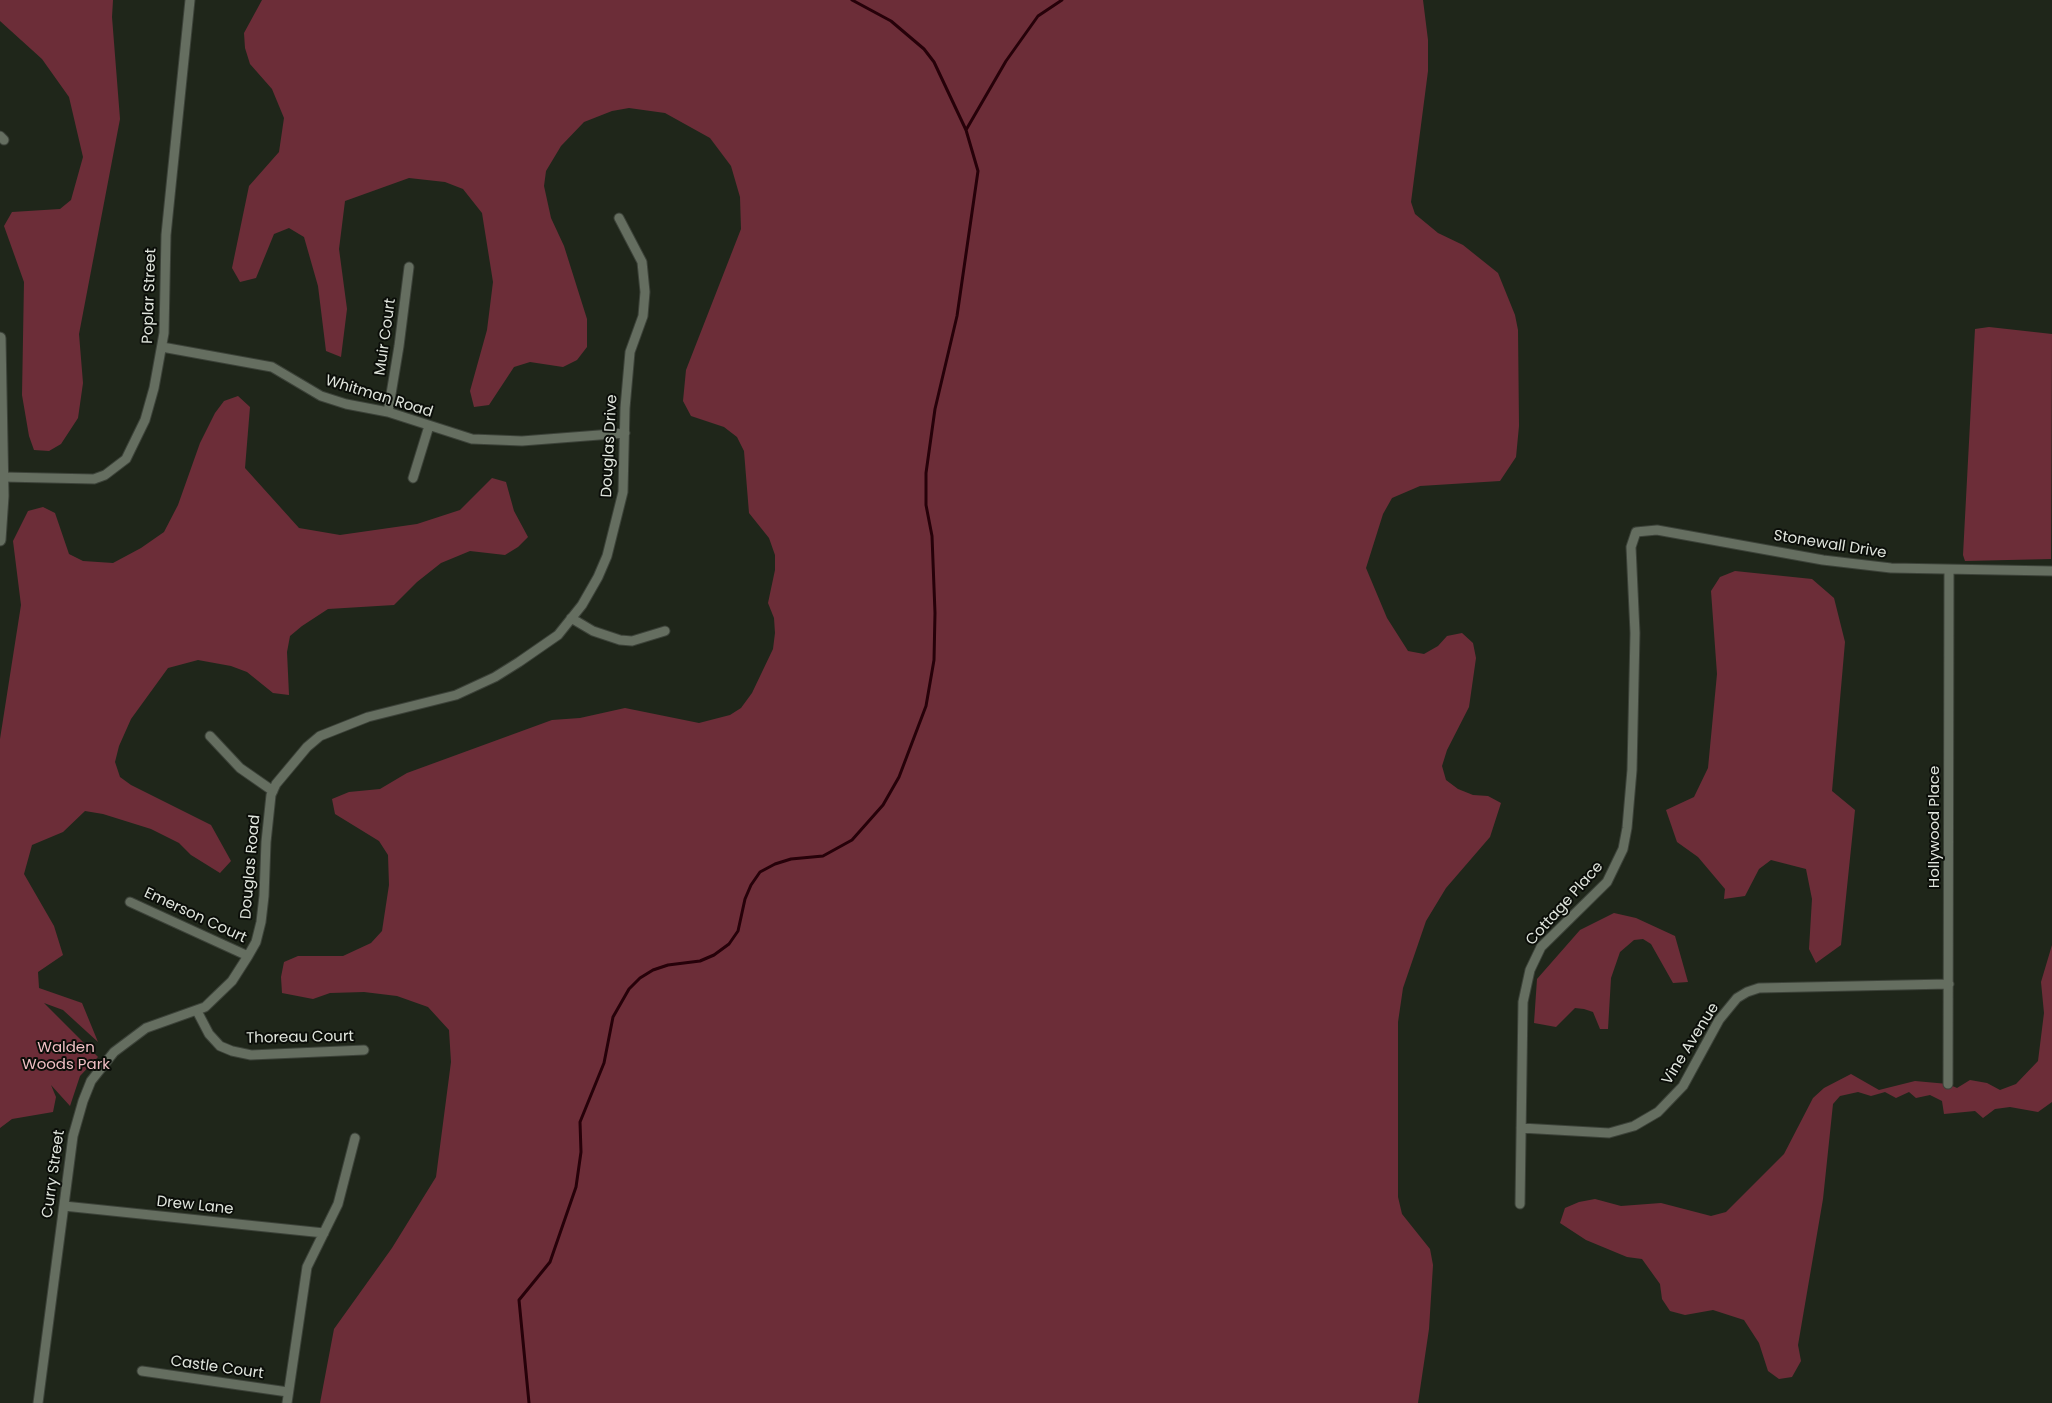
<!DOCTYPE html>
<style>
body{margin:0}
canvas{display:block;background:#1f261a}
</style>
<canvas width="2052" height="1403"></canvas>
<script>
const context = document.querySelector('canvas').getContext('2d');
context.lineJoin = 'round';
function fillPath(path, color) {
  context.fillStyle = color;
  context.fill(path, 'evenodd');
}
function toPath(rows) {
  const path = new Path2D();
  for (const r of rows) {
    path.moveTo(r[0], r[1]);
    for (let i = 2; i < r.length; i += 2) path.lineTo(r[i], r[i + 1]);
  }
  return path;
}
function trace(path, color, width, dash) {
  context.strokeStyle = color;
  context.lineWidth = width;
  context.lineCap = dash ? 'butt' : 'round';
  context.setLineDash(dash || []);
  context.stroke(path);
}
function write(font, color, halo, rows, align = 'center') {
  context.font = font + ' Poppins,sans-serif';
  context.lineWidth = 4;
  context.setLineDash([]);
  context.textBaseline = 'middle';
  context.strokeStyle = halo;
  context.fillStyle = color;
  for (const [text, x, y, turn = 0] of rows) {
    context.save();
    context.translate(x, y);
    context.rotate((+turn || 0) * Math.PI / 180);
    context.textAlign = isNaN(turn) ? turn : align;
    if (halo) context.strokeText(text, 0, 0);
    context.fillText(text, 0, 0);
    context.restore();
  }
}
const green = toPath([
 [0,0,113,0,112,17,120,119,79,334,83,383,78,418,61,444,49,451,34,450,29,436,22,395,24,282,4,226,12,212,60,209,71,200,83,157,69,97,42,59,0,21],
 [262,0,1423,0,1428,40,1428,71,1411,202,1415,214,1438,233,1463,245,1498,273,1515,315,1518,330,1519,426,1516,457,1500,481,1420,486,1392,498,1383,514,1366,568,1387,618,1408,651,1424,654,1438,646,1447,636,1462,633,1473,643,1476,658,1469,707,1447,750,1442,766,1446,780,1458,789,1473,795,1488,796,1501,803,1490,837,1446,888,1426,921,1403,988,1398,1022,1398,1197,1402,1214,1430,1249,1433,1265,1429,1329,1418,1403,320,1403,334,1329,392,1248,436,1177,451,1062,449,1030,428,1007,397,996,364,992,330,993,313,999,282,993,281,977,284,962,298,956,343,956,371,943,382,931,389,885,388,855,379,841,335,814,332,799,349,792,380,789,407,773,552,720,580,718,625,708,699,723,730,715,741,708,752,693,773,649,775,633,774,618,768,603,775,570,775,555,769,538,749,513,744,451,737,437,724,427,691,416,683,401,686,370,741,229,740,197,731,166,710,138,665,113,629,108,612,111,584,122,561,146,546,171,544,186,551,218,564,246,587,319,587,347,577,360,563,367,530,362,514,367,489,405,474,407,470,391,487,330,493,282,482,213,463,189,445,182,409,178,345,201,339,249,347,309,341,357,326,351,318,286,304,237,289,228,274,234,256,278,240,282,232,268,249,186,279,152,284,118,272,89,250,64,245,48,244,33],
 [1989,327,2052,334,2051,559,1965,561,1963,555,1975,329],
 [238,396,250,407,245,468,299,528,340,535,417,524,460,510,492,478,506,482,514,511,528,537,518,547,505,555,470,551,441,563,417,582,394,605,328,609,302,626,290,636,287,652,289,695,273,693,247,672,231,666,198,660,168,668,131,719,119,746,115,762,120,777,131,785,211,825,231,861,220,873,191,855,179,843,151,829,103,814,85,811,63,832,32,845,24,874,54,926,63,955,38,972,39,988,82,1003,98,1042,63,1010,44,1003,98,1057,80,1076,70,1106,51,1085,56,1097,53,1112,12,1119,0,1128,0,739,21,605,13,541,28,511,43,507,55,513,69,554,83,561,113,563,141,548,164,532,178,505,200,443,215,413,224,401],
 [1735,571,1812,579,1834,598,1845,642,1832,791,1855,810,1841,945,1816,963,1809,949,1812,899,1806,869,1771,860,1759,869,1745,896,1724,899,1725,889,1698,857,1677,842,1666,810,1694,797,1708,768,1717,674,1711,591,1720,577],
 [1614,913,1636,918,1675,936,1688,982,1673,983,1651,944,1643,939,1634,940,1620,952,1611,978,1608,1029,1600,1029,1593,1012,1584,1009,1575,1008,1556,1027,1534,1023,1537,979,1580,930],
 [2052,945,2052,1102,2038,1112,2010,1107,1995,1109,1983,1118,1975,1111,1944,1114,1942,1101,1930,1095,1916,1098,1909,1092,1896,1098,1885,1092,1871,1096,1858,1092,1840,1096,1833,1104,1823,1199,1798,1345,1801,1361,1792,1377,1779,1379,1768,1371,1759,1343,1744,1320,1713,1310,1685,1315,1670,1311,1662,1299,1660,1284,1642,1259,1627,1257,1586,1240,1560,1223,1565,1208,1579,1202,1595,1199,1621,1206,1661,1203,1711,1216,1726,1212,1784,1154,1813,1098,1824,1088,1851,1074,1879,1090,1915,1081,1948,1084,1957,1088,1970,1080,1987,1083,2000,1090,2016,1084,2038,1061,2044,1013,2041,982]
]);
const stream = toPath([
 [966,130,1006,61,1038,16,1062,0],
 [529,1403,519,1300,550,1262,576,1187,581,1152,580,1122,604,1063,613,1017,629,989,640,978,653,970,668,965,700,961,714,955,729,944,738,931,745,899,751,885,760,872,775,864,791,859,823,856,852,840,883,805,899,777,926,706,934,660,935,613,932,536,926,505,926,473,935,409,957,316,978,171,966,130,934,62,924,49,891,21,852,0]
]);
const minor = toPath([
 [0,136,4,140],
 [162,347,272,367,321,396,346,404,388,412,472,439,522,441,625,433],
 [388,412,399,346,409,267],
 [3,477,94,479,105,475,126,459,145,420,154,388,164,333,166,235,190,0],
 [413,478,429,426],
 [571,618,593,631,620,640,632,641,665,631],
 [210,736,240,768,273,791],
 [130,902,248,956],
 [197,1011,209,1034,220,1046,232,1051,251,1055,364,1050],
 [1948,1084,1949,570],
 [1521,1128,1609,1133,1634,1126,1658,1112,1683,1086,1719,1020,1737,998,1747,992,1759,988,1949,984],
 [1520,1204,1523,1002,1530,970,1541,947,1607,882,1623,849,1627,828,1632,770,1635,633,1631,547,1636,532,1657,530,1823,560,1891,568,2052,571],
 [64,1206,324,1233],
 [142,1371,288,1392],
 [38,1403,73,1136,83,1101,91,1081,114,1052,146,1028,205,1007,232,981,248,956,256,942,261,922,264,896,266,842,271,795,276,784,307,747,320,736,368,717,456,695,495,677,519,662,558,635,582,605,598,577,607,556,623,492,625,408,630,352,643,316,645,292,642,262,619,218],
 [287,1403,307,1267,338,1204,355,1138]
]);
const tertiary = toPath([
 [0,338,3,496,0,540]
]);
const streetNames = [
 ["Poplar Street",150,296,-88],
 ["Muir Court",386,337,-82],
 ["Whitman Road",379,397,17],
 ["Douglas Drive",610,446,-87],
 ["Stonewall Drive",1830,545,9],
 ["Hollywood Place",1935,827,-90],
 ["Douglas Road",251,867,-85],
 ["Cottage Place",1565,904,-48],
 ["Emerson Court",195,916,25],
 ["Thoreau Court",300,1038,-1],
 ["Vine Avenue",1691,1044,-58],
 ["Curry Street",54,1174,-82],
 ["Drew Lane",195,1206,6],
 ["Castle Court",217,1368,8]
];
const parkNames = [
 ["Walden",66,1048],
 ["Woods Park",66,1065]
];
fillPath(green, '#6c2d38');
trace(stream, '#260109', 3);
trace(minor, '#3c4239', 11);
trace(tertiary, '#3c4239', 13);
trace(minor, '#656e60', 9);
trace(tertiary, '#656e60', 11);
write('15px', '#e0e5dd', '#0b0e09', streetNames);
write('15px', '#f0bfc4', '#0b0e09', parkNames);
</script>
